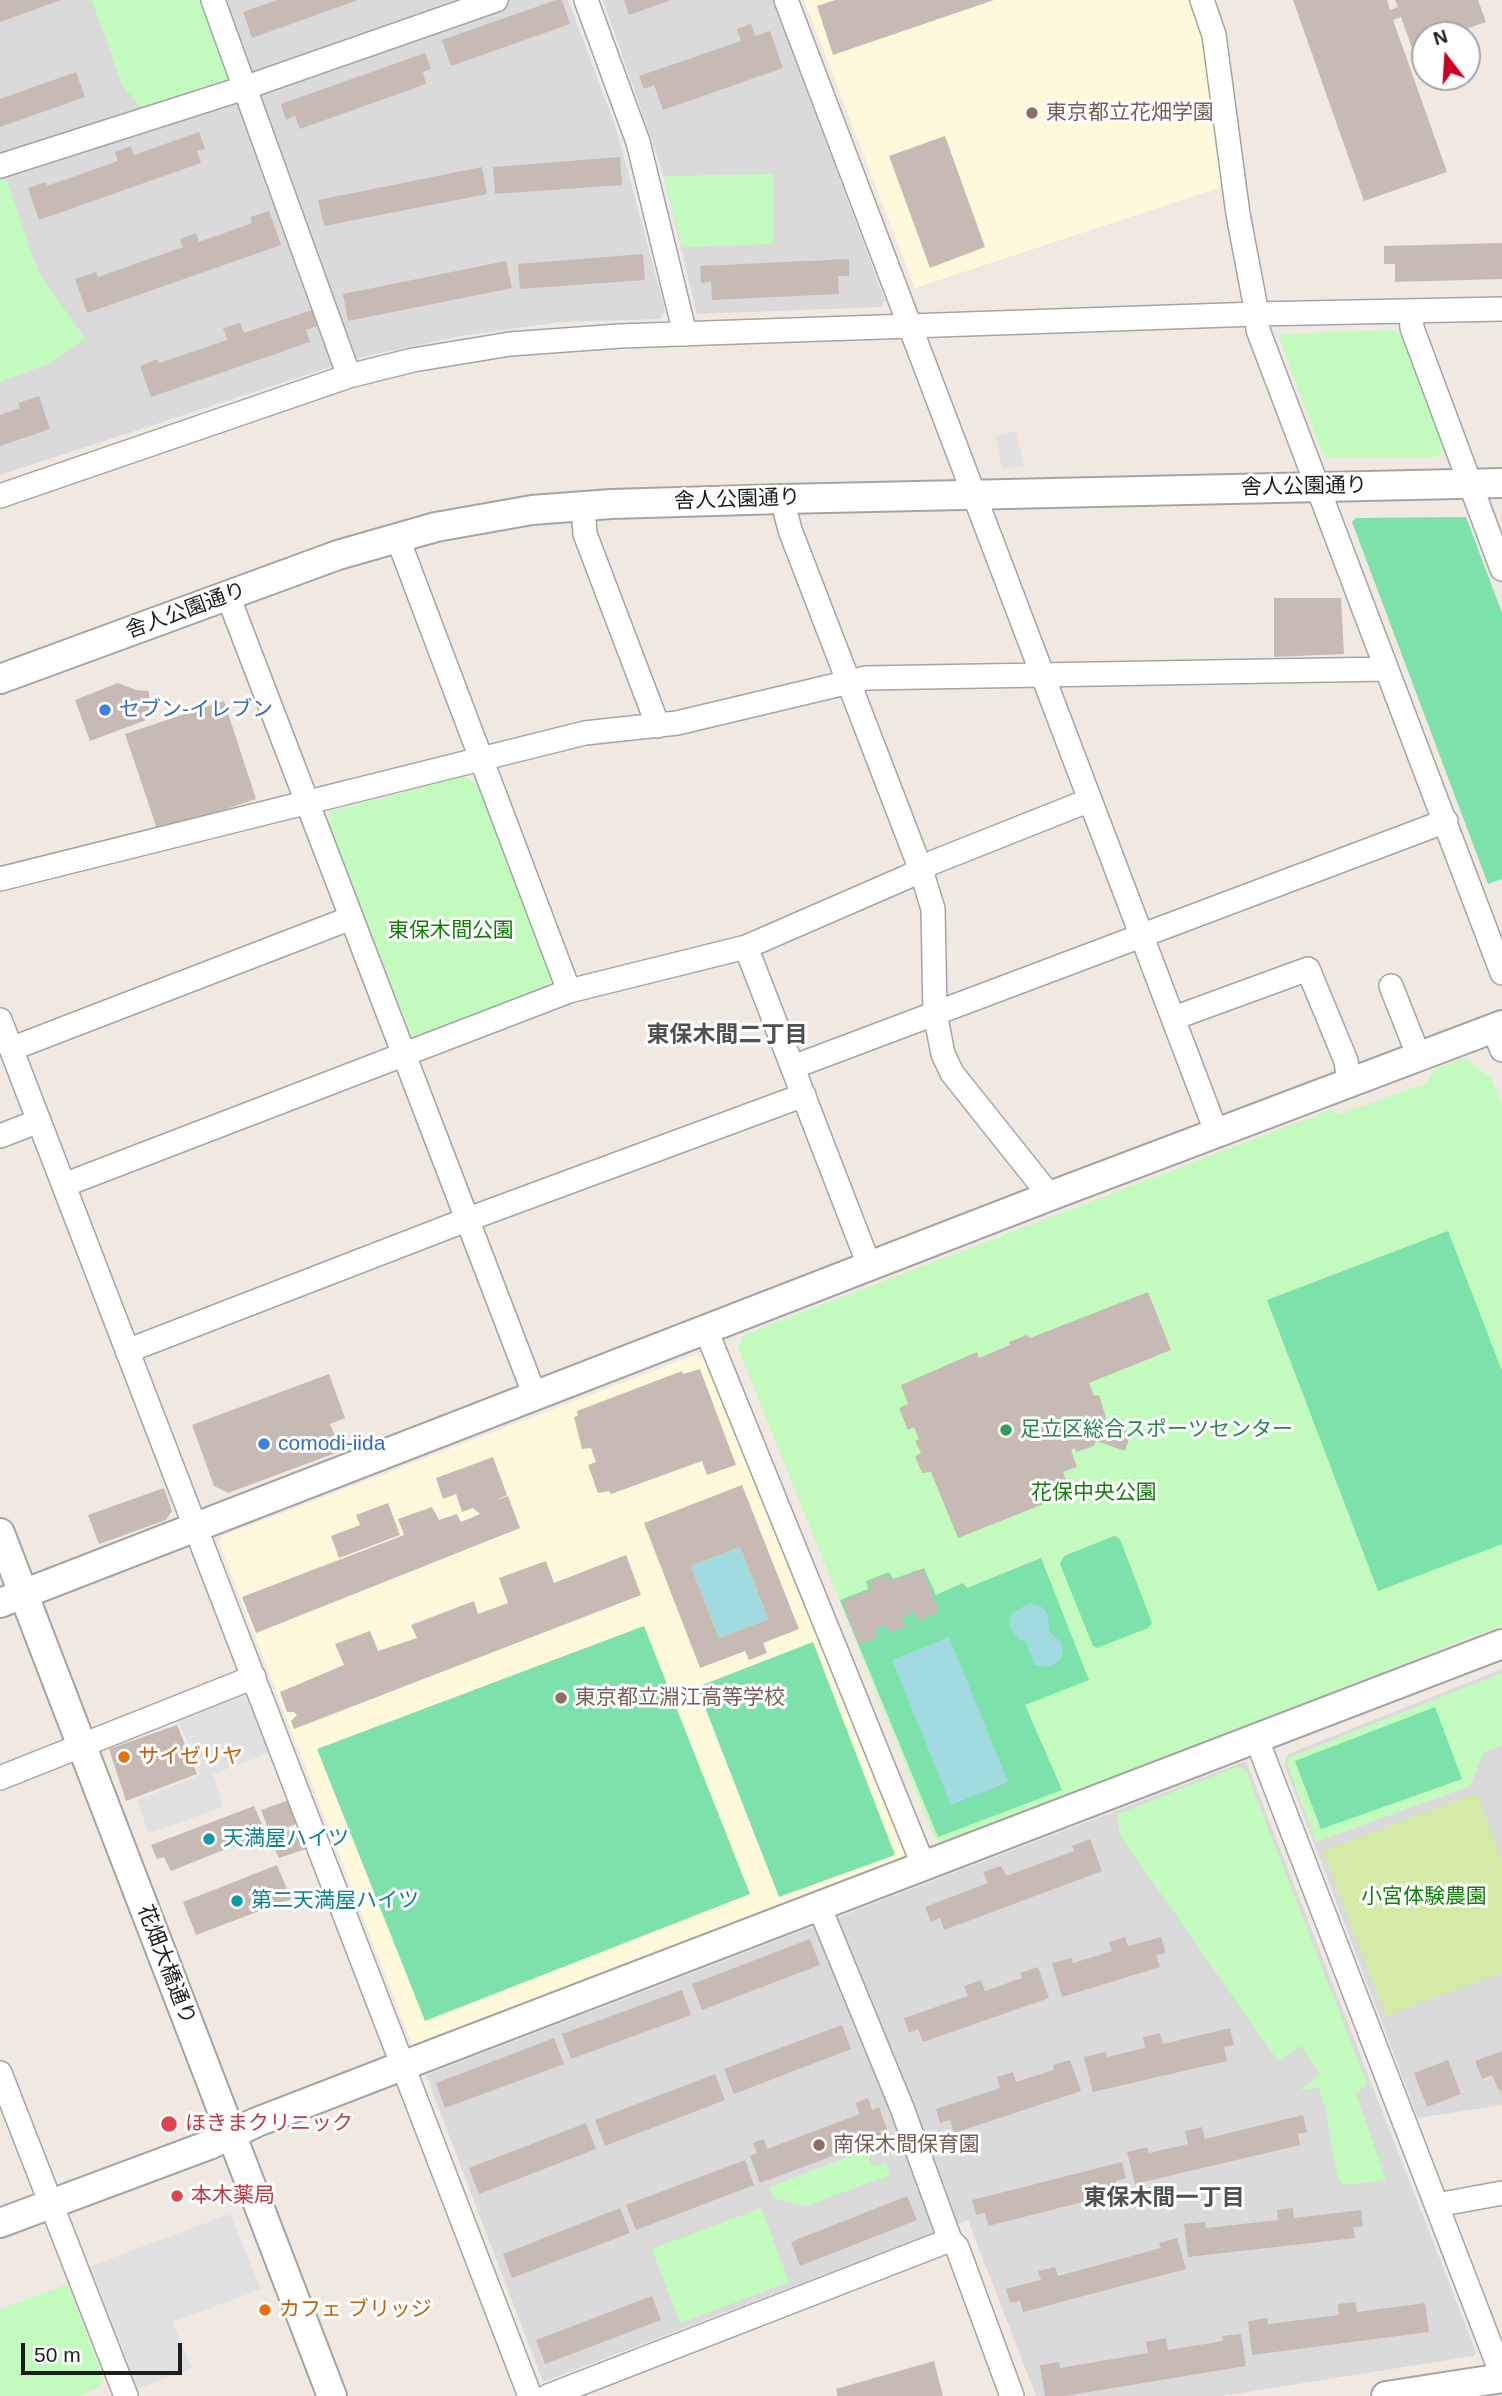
<!DOCTYPE html>
<meta charset="utf-8">
<style>
body{margin:0}
#map{position:relative;width:1502px;height:2396px;overflow:hidden;background:#efe9e2;font-family:Arial,sans-serif}
canvas{display:block}
.north{position:absolute;left:1411px;top:21px;width:70px;height:70px;box-sizing:border-box;background:#fff;border:2px solid #a5a5a5;border-radius:50%;rotate:343deg;font-size:19px;font-weight:700;line-height:28px;text-align:center;color:#1d1d1d}
.north::after{content:'';display:block;margin:auto;width:24px;height:32px;background:#ca0020;clip-path:polygon(50% 0,100% 100%,50% 72%,0 100%)}
.scale{position:absolute;left:21px;top:2343px;width:161px;height:32px;box-sizing:border-box;border:4px solid #1d1d1d;border-top:0;padding-left:9px;font-size:21px;line-height:24px;white-space:nowrap;color:#1d1d1d;-webkit-text-stroke:5px #fff;paint-order:stroke}
</style>
<div id="map">
<canvas width="1502" height="2396"></canvas>
<div class="north">N</div>
<div class="scale">50 m</div>
</div>
<script>
const context = document.querySelector('canvas').getContext('2d');
context.lineJoin = 'round';
function fillPath(path, color) {
  context.fillStyle = color;
  context.fill(path, 'evenodd');
}
function toPath(rows) {
  const path = new Path2D();
  for (const r of rows) {
    path.moveTo(r[0], r[1]);
    for (let i = 2; i < r.length; i += 2) path.lineTo(r[i], r[i + 1]);
  }
  return path;
}
function trace(path, color, width, dash) {
  context.strokeStyle = color;
  context.lineWidth = width;
  context.lineCap = dash ? 'butt' : 'round';
  context.setLineDash(dash || []);
  context.stroke(path);
}
function write(font, color, halo, rows, align = 'center') {
  context.font = font + ' Arial,"Noto Sans JP",sans-serif';
  context.lineWidth = 6;
  context.setLineDash([]);
  context.textBaseline = 'middle';
  context.strokeStyle = halo;
  context.fillStyle = color;
  for (const [text, x, y, turn = 0] of rows) {
    context.save();
    context.translate(x, y);
    context.rotate((+turn || 0) * Math.PI / 180);
    context.textAlign = isNaN(turn) ? turn : align;
    if (halo) context.strokeText(text, 0, 0);
    context.fillText(text, 0, 0);
    context.restore();
  }
}
const residential = toPath([
 [0,0,568,0,617,131,665,310,660,319,560,322,461,336,358,358,0,475],
 [603,0,773,0,885,301,881,307,697,314,663,173],
 [1502,1669,1502,2105,1418,2118,1284,1764,1288,1754],
 [1246,1761,1476,2352,1473,2356,1222,2396,1036,2396,968,2220,543,2382,426,2075]
]);
const education = toPath([
 [804,0,1191,0,1206,42,1227,185,915,288],
 [695,1355,704,1358,905,1853,901,1861,413,2047,219,1543,222,1536]
]);
const grass = toPath([
 [1477,1793,1502,1860,1502,1973,1386,2016,1323,1851]
]);
const park = toPath([
 [92,0,201,0,227,72,227,82,140,107,122,85],
 [773,174,773,244,682,247,664,176],
 [3,179,8,183,38,272,85,338,51,363,0,382,0,180],
 [1393,330,1402,336,1445,449,1436,457,1331,458,1323,455,1279,338,1284,334],
 [464,776,480,787,553,977,546,989,416,1039,406,1034,327,821,331,811],
 [1464,1058,1490,1077,1502,1104,1502,1625,944,1844,935,1838,738,1348,743,1335,1330,1110,1340,1114,1427,1083,1434,1070],
 [1502,1673,1502,1745,1483,1753,1470,1786,1316,1842,1287,1764,1289,1757],
 [1238,1766,1246,1771,1367,2084,1356,2094,1386,2180,1344,2185,1338,2180,1324,2103,1319,2088,1300,2090,1320,2074,1300,2046,1278,2061,1119,1834,1118,1814],
 [866,2150,872,2166,886,2163,890,2175,806,2206,773,2198,769,2187],
 [761,2208,789,2282,680,2323,652,2249],
 [68,2284,103,2378,98,2388,78,2396,0,2396,0,2309]
]);
const pitch = toPath([
 [1466,517,1502,613,1502,879,1488,884,1352,522,1356,518],
 [1448,1231,1502,1371,1502,1544,1378,1591,1267,1300],
 [1114,1536,1120,1539,1152,1623,1148,1628,1097,1648,1093,1646,1060,1564,1064,1556],
 [1041,1558,1089,1680,1025,1705,1062,1790,938,1837,840,1600,868,1589,866,1581,889,1572,893,1579,924,1568,936,1595,963,1583,967,1588],
 [644,1626,750,1894,425,2021,317,1749],
 [813,1642,895,1855,779,1897,697,1687],
 [1435,1707,1462,1779,1321,1829,1295,1761]
]);
const parking = toPath([
 [1016,431,1024,467,1002,468,995,436],
 [246,1695,269,1753,213,1774,223,1807,149,1833,137,1800,200,1775,178,1719],
 [230,2214,261,2289,172,2322,192,2368,132,2391,88,2267]
]);
const water = toPath([
 [740,1547,768,1619,719,1638,691,1566],
 [1029,1603,1042,1607,1048,1615,1049,1631,1061,1642,1063,1654,1059,1661,1048,1667,1034,1665,1026,1642,1018,1639,1009,1626,1011,1614],
 [949,1637,1008,1782,951,1805,892,1660]
]);
const building = toPath([
 [0,0,61,0,0,22],
 [277,0,358,0,252,38,243,12],
 [556,0,562,0,570,24,451,66,442,40],
 [624,0,671,0,629,15],
 [835,0,994,0,833,55,817,6],
 [1293,0,1387,0,1390,10,1398,7,1395,0,1478,0,1486,22,1448,35,1425,35,1425,43,1412,48,1401,17,1393,20,1447,172,1364,201],
 [751,24,755,36,770,31,783,68,663,110,654,85,644,89,639,76,741,41,737,29],
 [425,53,431,69,423,72,426,84,300,129,295,116,286,120,281,104],
 [76,72,85,97,0,127,0,99],
 [199,132,205,149,197,151,201,163,39,220,28,188,46,182,47,186,118,161,115,152,131,146,134,155],
 [945,136,985,247,930,268,889,156],
 [620,157,622,185,495,194,493,167],
 [482,167,487,194,324,226,318,200],
 [269,211,281,245,87,313,75,279,96,272,98,277,183,247,180,239,196,233,199,242,252,223,250,217],
 [1502,243,1502,279,1395,282,1395,264,1384,264,1384,246],
 [643,254,645,280,520,289,518,264],
 [849,259,849,276,838,276,839,294,712,300,711,282,701,283,700,266],
 [506,261,512,288,348,321,343,294],
 [312,310,317,326,306,330,310,342,151,397,140,366,157,359,159,363,227,340,223,328,240,323,244,333],
 [39,396,50,429,0,446,0,415,20,408,18,403],
 [1274,598,1341,598,1344,654,1274,657],
 [118,683,136,690,149,691,149,719,90,741,75,700],
 [224,701,256,799,158,832,125,734],
 [1148,1292,1171,1350,1089,1383,1094,1396,1099,1395,1106,1418,1104,1424,1131,1433,1125,1451,1096,1441,1094,1446,1076,1452,1075,1448,1071,1450,1077,1467,1063,1472,1071,1493,958,1538,931,1472,922,1473,915,1456,921,1453,915,1441,919,1439,914,1427,908,1430,899,1408,908,1404,901,1385,977,1352,979,1358,1010,1345,1009,1342,1027,1335,1030,1338],
 [700,1369,736,1465,707,1475,702,1461,611,1494,609,1491,598,1493,588,1465,596,1462,591,1448,582,1449,574,1417,578,1416,577,1411,682,1371,683,1374],
 [329,1374,345,1418,330,1424,341,1451,228,1493,214,1486,192,1425],
 [493,1457,507,1495,497,1500,508,1496,520,1528,256,1633,242,1597,404,1535,398,1519,432,1507,439,1520,457,1514,461,1522,480,1514,473,1508,462,1512,456,1494,443,1499,436,1478],
 [742,1485,799,1629,763,1643,767,1653,749,1660,745,1651,700,1668,644,1523],
 [740,1547,768,1619,719,1638,691,1566],
 [164,1488,172,1511,166,1520,99,1544,88,1515],
 [388,1503,400,1535,339,1558,331,1536,360,1525,356,1515],
 [626,1555,641,1595,294,1729,291,1721,297,1715,294,1712,287,1712,280,1692,344,1665,335,1644,370,1631,378,1651,417,1638,411,1625,474,1601,478,1614,508,1603,499,1578,546,1561,554,1583],
 [923,1569,939,1612,919,1621,915,1612,903,1617,906,1626,889,1633,886,1625,875,1629,878,1637,859,1645,842,1601,871,1589,868,1581,888,1574,891,1581],
 [177,1725,197,1774,126,1801,109,1749],
 [289,1800,299,1823,270,1833,261,1810],
 [254,1806,266,1833,171,1871,164,1857,157,1859,151,1845],
 [297,1828,306,1849,279,1858,270,1838],
 [1090,1839,1102,1871,944,1930,940,1918,931,1922,925,1907,988,1883,983,1872,1001,1866,1006,1876,1074,1851,1072,1846],
 [277,1865,291,1899,196,1935,183,1902],
 [1125,1937,1128,1946,1161,1937,1166,1953,1156,1955,1160,1967,1062,1997,1052,1963,1072,1958,1073,1963,1112,1951,1109,1942],
 [810,1939,820,1965,702,2010,692,1984],
 [1038,1967,1049,1998,923,2042,918,2029,909,2033,904,2018,968,1996,964,1986,981,1980,985,1991,1022,1978,1020,1973],
 [682,1990,691,2015,571,2059,562,2034],
 [842,2025,851,2049,734,2094,724,2069],
 [1230,2028,1234,2045,1224,2047,1227,2061,1093,2092,1084,2057,1106,2052,1107,2057,1145,2048,1143,2037,1160,2033,1163,2044],
 [554,2038,564,2064,445,2108,436,2083],
 [1502,2051,1502,2090,1499,2091,1492,2075,1482,2079,1475,2061],
 [1070,2060,1081,2091,954,2133,950,2120,940,2123,936,2109,1000,2088,997,2077,1013,2072,1016,2082,1054,2070,1053,2065],
 [1448,2060,1461,2094,1427,2107,1414,2073],
 [715,2074,725,2100,605,2146,595,2120],
 [868,2098,872,2110,879,2107,889,2135,760,2183,750,2156,757,2153,753,2143,764,2139,767,2149,860,2114,855,2103],
 [1303,2115,1307,2132,1298,2134,1300,2145,1135,2184,1127,2152,1147,2147,1149,2153,1188,2144,1185,2131,1202,2127,1205,2139],
 [586,2123,596,2149,479,2194,469,2168],
 [745,2160,754,2185,636,2230,626,2205],
 [1122,2162,1126,2178,1116,2181,1118,2193,988,2226,985,2213,976,2215,972,2200],
 [907,2196,917,2220,800,2266,791,2242],
 [620,2208,630,2233,512,2278,503,2254],
 [1293,2208,1294,2218,1361,2210,1363,2226,1353,2227,1355,2238,1188,2257,1184,2224,1205,2222,1206,2228,1278,2220,1277,2210],
 [1177,2238,1186,2269,1023,2312,1020,2301,1010,2303,1006,2289,1041,2280,1038,2271,1055,2267,1058,2276,1161,2248,1159,2243],
 [652,2296,661,2320,545,2364,536,2340],
 [1355,2302,1357,2312,1425,2303,1429,2332,1252,2355,1248,2321,1267,2318,1268,2324,1339,2315,1338,2304],
 [1241,2334,1246,2366,1065,2396,1045,2396,1040,2365,1059,2362,1060,2368,1148,2353,1146,2342,1166,2338,1168,2350,1223,2341,1222,2336],
 [934,2361,943,2396,838,2396,836,2389]
]);
const minor = toPath([
 [213,0,349,376],
 [586,0,638,142,685,334],
 [786,0,1217,1134],
 [1202,0,1214,35,1238,214,1257,314,1258,330,1502,973],
 [0,166,244,88,496,0],
 [1411,311,1412,328,1502,569],
 [0,496,349,376,413,360,510,344,620,336,1257,314,1502,309],
 [782,499,790,530,921,870,933,909,935,1013,943,1054,952,1073,1050,1196],
 [583,506,585,534,658,726],
 [398,539,569,991],
 [228,596,535,1396],
 [0,879,585,733,677,723,866,678,1385,669],
 [746,947,869,1265],
 [1391,986,1419,1057],
 [1174,1018,1308,969,1346,1061,1349,1083],
 [0,1020,530,2396],
 [1493,1028,1502,1050],
 [11,1049,351,918],
 [793,1067,1446,821],
 [0,1136,39,1121],
 [64,1185,569,991,746,947,907,877,934,862,1090,800],
 [706,1330,924,1867],
 [127,1351,466,1220,804,1095],
 [1257,1740,1502,2375],
 [0,1778,254,1677],
 [819,1906,902,2108,950,2240,957,2247,1012,2396],
 [0,2073,126,2396],
 [1437,2205,1502,2193],
 [548,2396,950,2240]
]);
const tertiary = toPath([
 [0,679,338,555,436,527,532,510,611,504,782,499,1502,483],
 [0,1533,332,2396],
 [0,1603,1050,1196,1502,1025],
 [0,2223,209,2145,257,2122,402,2066,1502,1644],
 [1386,2396,1502,2378]
]);
const markers = [
 [1032,113,7,"#8d6e63"],
 [105,710,7,"#3f7fe0"],
 [1006,1430,7,"#2e9e5b"],
 [264,1444,7,"#3f7fe0"],
 [561,1698,7,"#8d6e63"],
 [124,1757,7,"#e8710a"],
 [209,1839,7,"#0f9aa8"],
 [237,1901,7,"#0f9aa8"],
 [169,2124,9,"#e0444e"],
 [819,2145,7,"#8d6e63"],
 [177,2196,7,"#e0444e"],
 [265,2310,7,"#e8710a"]
];
const educationNames = [
 ["東京都立花畑学園",1046,113],
 ["東京都立淵江高等学校",575,1698],
 ["南保木間保育園",833,2145]
];
const streetNames = [
 ["舎人公園通り",1304,487,-1],
 ["舎人公園通り",737,500,-2],
 ["舎人公園通り",186,611,-20],
 ["花畑大橋通り",166,1965,69]
];
const shopNames = [
 ["セブン-イレブン",119,710],
 ["comodi-iida",278,1444]
];
const parkNames = [
 ["東保木間公園",451,931],
 ["花保中央公園",1094,1493],
 ["小宮体験農園",1424,1897]
];
const leisureNames = [
 ["足立区総合スポーツセンター",1020,1430]
];
const foodNames = [
 ["サイゼリヤ",138,1757],
 ["カフェ ブリッジ",279,2310]
];
const cultureNames = [
 ["天満屋ハイツ",223,1839],
 ["第二天満屋ハイツ",251,1901]
];
const healthNames = [
 ["ほきまクリニック",185,2124],
 ["本木薬局",191,2196]
];
const neighbourhoodNames = [
 ["東保木間二丁目",727,1036],
 ["東保木間一丁目",1164,2199]
];
fillPath(residential, '#dbdada');
fillPath(education, '#fff9db');
fillPath(grass, '#d3eba6');
fillPath(park, '#c2fbbd');
fillPath(pitch, '#7ce1aa');
fillPath(parking, '#e1e1e1');
fillPath(water, '#a1dade');
fillPath(building, '#c7bab5');
trace(minor, '#a4a4a4', 26);
trace(tertiary, '#a4a4a4', 32);
trace(minor, '#fff', 23);
trace(tertiary, '#fff', 28);
for (const [x, y, r, color] of markers) {
  const dot = new Path2D();
  dot.arc(x, y, r, 0, 2 * Math.PI);
  context.fillStyle = color;
  context.fill(dot);
  trace(dot, '#fff', 2.5);
}
write('21px', '#785e54', '#fff', educationNames, 'left');
write('21px', '#1d1d1d', '#fff', streetNames);
write('21px', '#366cbe', '#fff', shopNames, 'left');
write('21px', '#107f07', '#fff', parkNames);
write('21px', '#27864d', '#fff', leisureNames, 'left');
write('21px', '#c56008', '#fff', foodNames, 'left');
write('21px', '#0d838f', '#fff', cultureNames, 'left');
write('21px', '#be3a42', '#fff', healthNames, 'left');
write('bold 23px', '#505050', '#fff', neighbourhoodNames);
</script>
